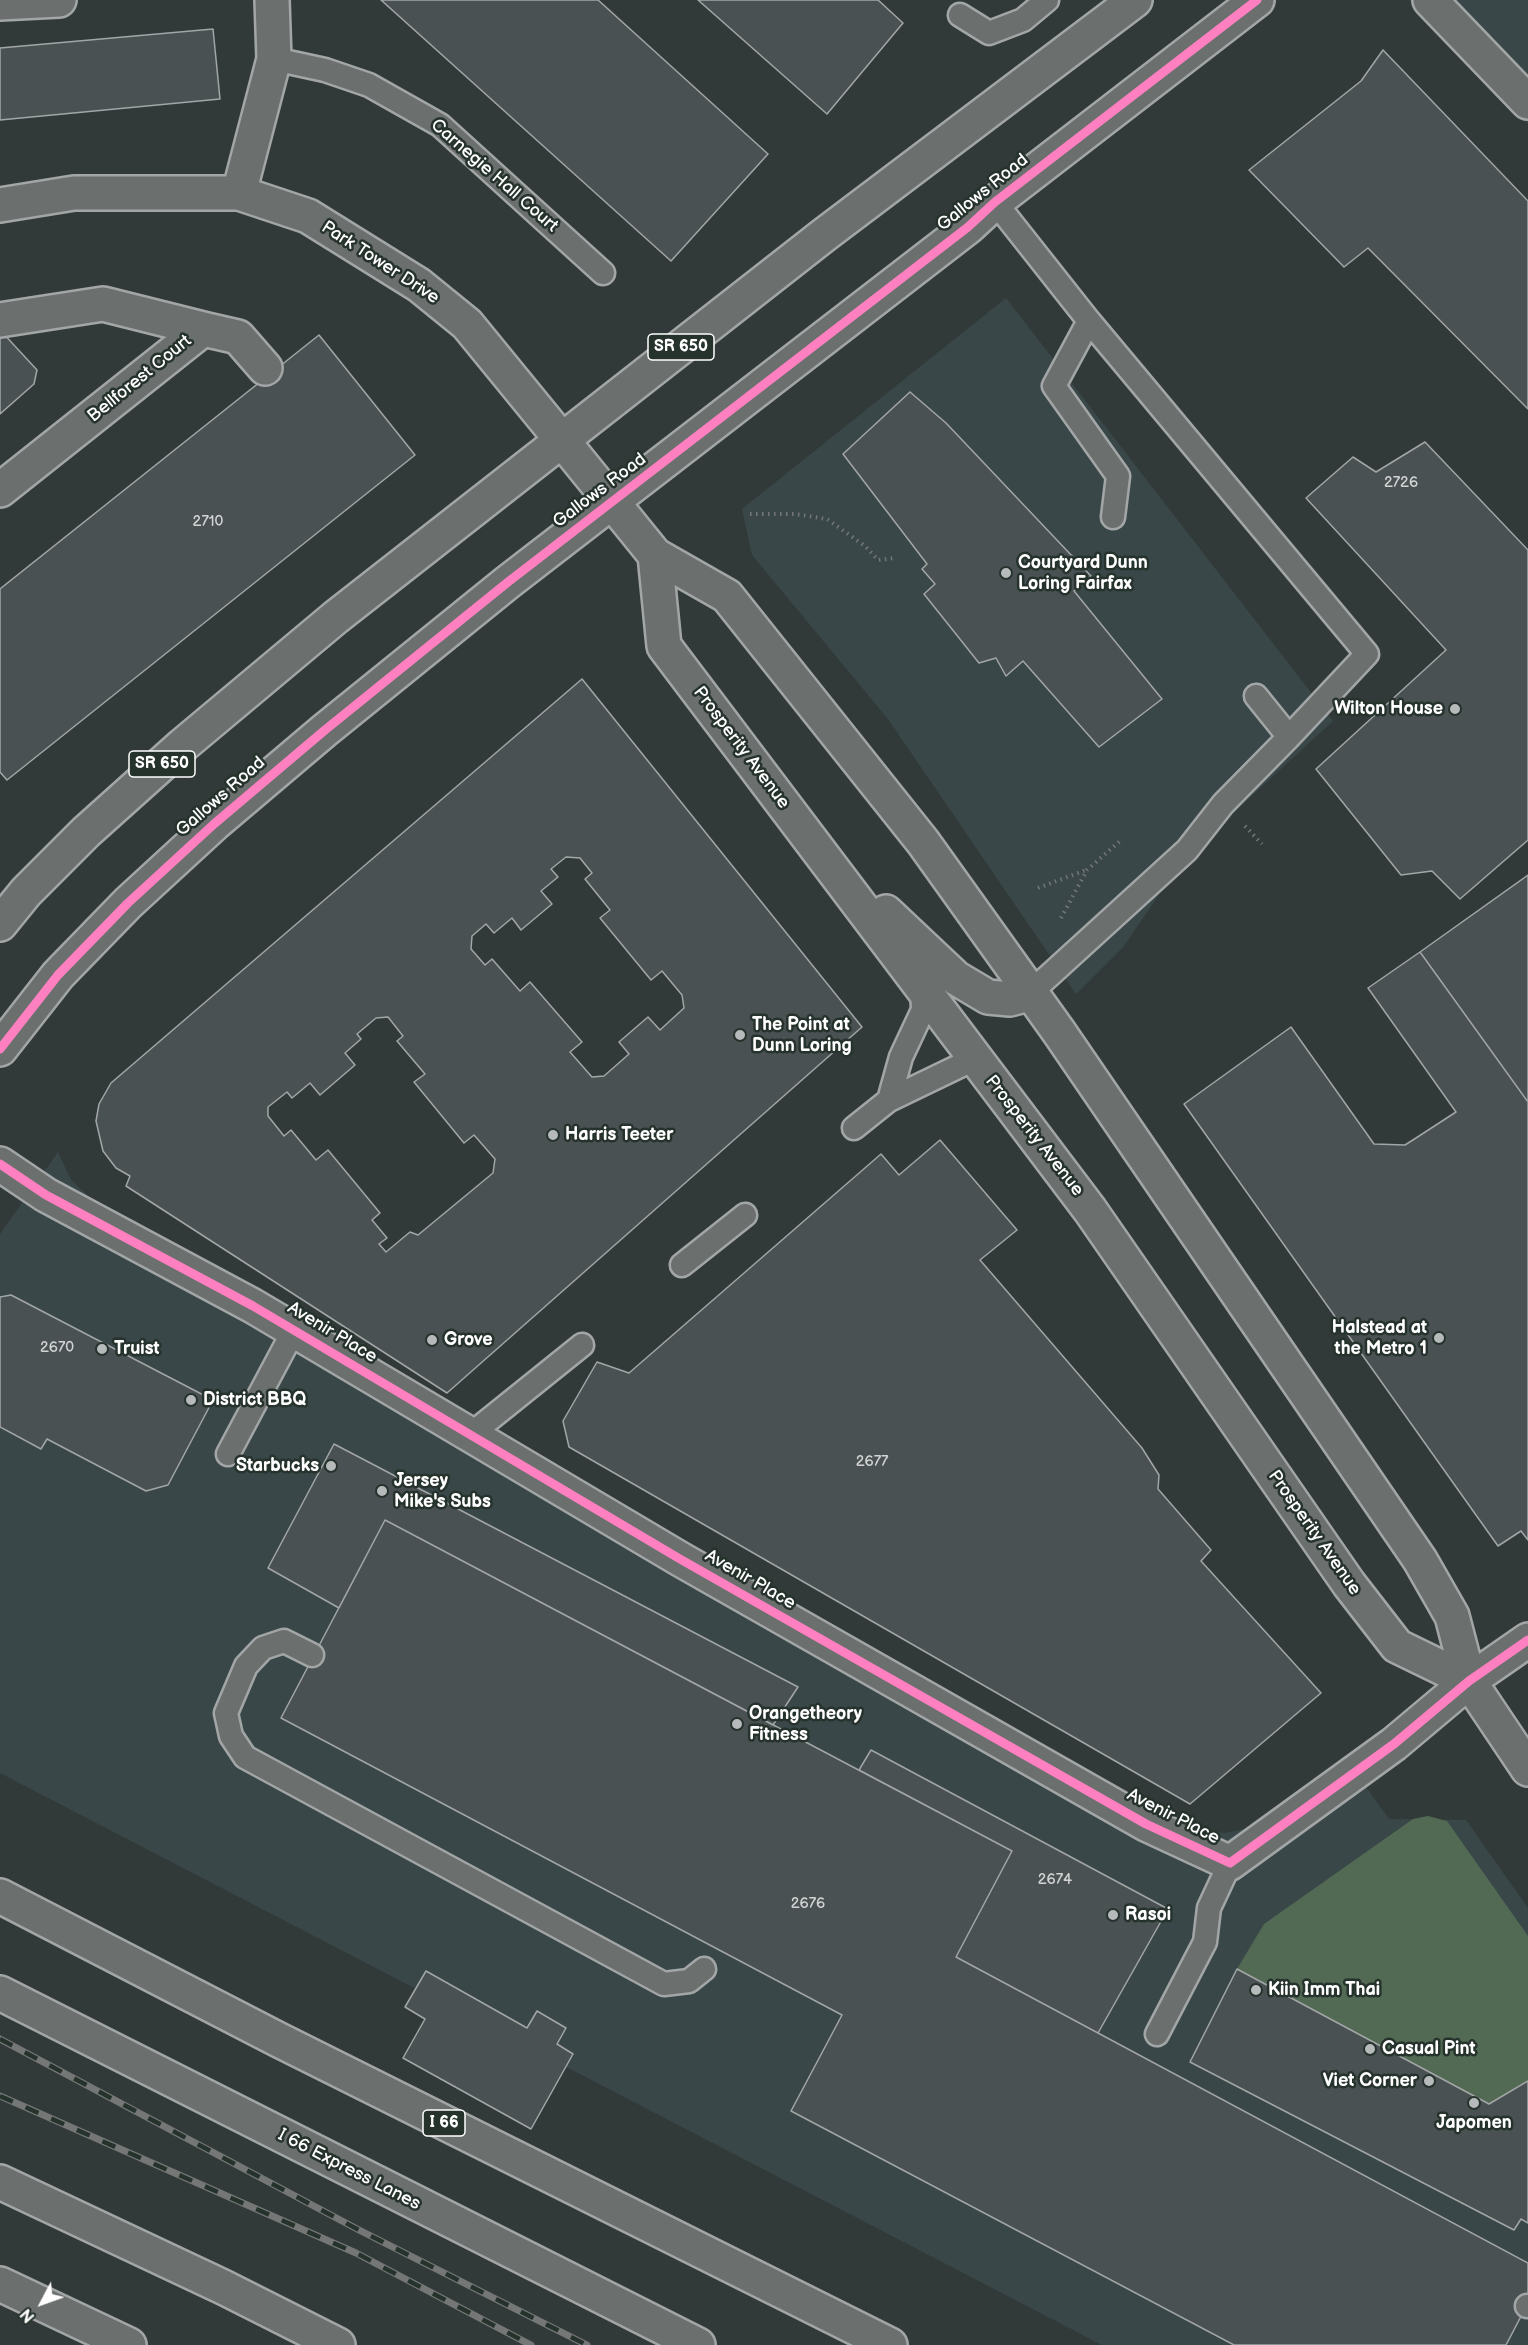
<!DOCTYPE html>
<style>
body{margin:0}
#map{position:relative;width:1528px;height:2345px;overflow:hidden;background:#323a39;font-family:"Balsamiq Sans",sans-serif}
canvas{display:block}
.north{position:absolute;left:12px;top:2273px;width:60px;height:60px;-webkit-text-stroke:4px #26332d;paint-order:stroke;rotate:229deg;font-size:16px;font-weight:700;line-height:24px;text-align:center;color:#fff}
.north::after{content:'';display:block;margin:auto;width:21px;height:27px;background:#fff;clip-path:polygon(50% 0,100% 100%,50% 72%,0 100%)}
</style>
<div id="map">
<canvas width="1528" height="2345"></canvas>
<div class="north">N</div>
</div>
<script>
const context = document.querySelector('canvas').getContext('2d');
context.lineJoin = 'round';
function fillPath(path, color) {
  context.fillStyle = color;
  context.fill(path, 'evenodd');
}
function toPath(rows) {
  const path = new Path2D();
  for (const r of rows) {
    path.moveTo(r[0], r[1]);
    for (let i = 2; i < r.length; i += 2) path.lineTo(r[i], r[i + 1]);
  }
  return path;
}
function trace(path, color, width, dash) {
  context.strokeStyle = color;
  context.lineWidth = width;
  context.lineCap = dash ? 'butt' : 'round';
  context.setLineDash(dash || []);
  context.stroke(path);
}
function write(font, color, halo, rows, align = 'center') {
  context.font = font + ' "Balsamiq Sans",sans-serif';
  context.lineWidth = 5;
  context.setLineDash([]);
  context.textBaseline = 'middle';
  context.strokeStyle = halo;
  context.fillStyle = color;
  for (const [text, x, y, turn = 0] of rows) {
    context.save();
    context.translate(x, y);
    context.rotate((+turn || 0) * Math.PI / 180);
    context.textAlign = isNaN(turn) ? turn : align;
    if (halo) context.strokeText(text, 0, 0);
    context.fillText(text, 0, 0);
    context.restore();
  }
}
const built = toPath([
 [1409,0,1528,0,1528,124,1423,15],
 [1006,298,1333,721,1191,852,1175,871,1124,946,1076,994,888,719,752,555,742,509],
 [58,1152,71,1180,98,1205,366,1345,432,1409,1182,1827,1225,1833,1253,1827,1349,1763,1389,1819,1466,1820,1528,1908,1528,2345,1102,2345,0,1773,0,1234]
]);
const green = toPath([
 [1428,1816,1447,1821,1528,1936,1528,2081,1489,2104,1237,1969,1264,1924,1413,1819]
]);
const building = toPath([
 [381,0,598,0,768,154,671,261,381,0],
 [698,0,878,0,903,23,827,114,698,0],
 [213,29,220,99,0,120,0,48,213,29],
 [1383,50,1528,201,1528,409,1368,248,1344,267,1249,170,1361,81,1383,50],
 [0,330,37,370,34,384,0,414,0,330],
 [319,335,415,455,7,780,0,772,0,589,319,335],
 [910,392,946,423,1091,576,1074,591,1162,699,1099,747,1023,661,1006,676,996,658,979,663,924,594,935,584,922,569,927,564,843,454,910,392],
 [1425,442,1528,550,1528,840,1460,899,1432,871,1401,875,1316,769,1446,650,1306,498,1353,457,1376,472,1425,442],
 [582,679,862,1027,447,1393,126,1186,130,1176,116,1168,103,1151,96,1121,99,1104,111,1083,582,679],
 [566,857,580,858,592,873,585,879,610,910,600,918,651,980,662,971,682,995,684,1008,660,1030,648,1017,619,1042,629,1054,604,1076,592,1077,570,1052,582,1042,530,982,520,991,492,959,485,965,471,949,472,936,486,924,494,933,512,918,521,930,552,904,541,891,558,877,551,869,566,857],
 [388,1017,403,1036,397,1041,425,1074,414,1082,464,1143,474,1135,495,1159,493,1173,418,1235,410,1232,386,1252,379,1244,387,1238,372,1220,380,1213,328,1150,316,1160,291,1130,284,1136,268,1116,268,1107,287,1092,292,1098,310,1083,320,1095,355,1065,345,1053,361,1039,357,1034,376,1018,388,1017],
 [1528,875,1528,1102,1420,952,1528,875],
 [1420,952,1528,1102,1528,1540,1521,1531,1498,1546,1184,1104,1291,1027,1374,1144,1405,1145,1416,1138,1456,1112,1368,988,1420,952],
 [940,1140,1017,1230,980,1260,1142,1448,1159,1475,1158,1489,1211,1550,1201,1561,1321,1693,1190,1804,569,1447,563,1421,597,1362,629,1373,881,1154,899,1175,940,1140],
 [11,1295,213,1400,168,1485,146,1491,47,1439,41,1449,0,1427,0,1297,11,1295],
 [334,1444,798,1687,773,1725,385,1520,339,1608,268,1568,334,1444],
 [385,1520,1012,1851,956,1957,1528,2263,1528,2303,1506,2345,1234,2345,791,2111,842,2015,281,1718,385,1520],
 [871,1750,1168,1909,1098,2033,956,1957,1012,1851,859,1770,871,1750],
 [1237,1969,1489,2104,1528,2081,1528,2223,1521,2219,1514,2230,1190,2062,1237,1969],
 [426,1971,527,2028,537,2011,566,2028,557,2044,573,2054,531,2129,403,2058,425,2019,405,2007,426,1971]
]);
const path = toPath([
 [750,514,795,514,827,519,865,546,878,560,894,558],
 [1245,826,1262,844],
 [1038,888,1086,870],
 [1061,918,1087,870,1120,841]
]);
const lane = toPath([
 [960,15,989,33,1023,20,1047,0],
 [274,59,325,70,369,85,440,125,603,273],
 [995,202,1089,321,1054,386,1118,476,1113,517],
 [1089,321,1367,654,1289,737],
 [1029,994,1187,850,1223,804,1289,737,1256,696],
 [889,1100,901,1057,923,1010,922,985],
 [854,1128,889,1100,974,1059],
 [682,1265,745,1215],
 [470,1435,582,1345],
 [228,1454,294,1330],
 [312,1655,284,1641,263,1648,246,1666,226,1713,231,1736,245,1757,664,1984,689,1981,704,1969],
 [1157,2034,1205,1942,1209,1908,1230,1863],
 [1527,2306,1528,2306]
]);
const street = toPath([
 [1430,0,1528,102],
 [0,3,59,0],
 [239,193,274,59,272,0],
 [0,205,74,193,239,193,308,216,419,285,467,324,561,439],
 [0,320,103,304,203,329,0,490],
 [203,329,238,337,265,368],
 [0,1164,46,1195,253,1306,680,1559,1146,1824,1230,1863,1394,1744,1469,1681]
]);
const secondary = toPath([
 [561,439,655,555,727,596,923,842,1059,1032,1420,1560,1452,1616,1469,1681,1528,1769],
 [655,555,664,646,1090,1210,1349,1584,1397,1646,1469,1681],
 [886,912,956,978,988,997,1010,999,1029,994],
 [1469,1681,1528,1640]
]);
const primary = toPath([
 [0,924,26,892,86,832,183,745,336,617,824,235,1135,0],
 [0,1049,58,975,128,903,214,824,325,730,508,582,968,227,995,202,1257,0]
]);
const highway = toPath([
 [0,1896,279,2040,890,2345],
 [0,1993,698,2345],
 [0,2182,223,2287,338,2345],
 [0,2284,129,2345]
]);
const rail = toPath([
 [0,2039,359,2230,587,2345],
 [0,2096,356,2253,531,2345]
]);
const cycleway = toPath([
 [0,1049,58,975,128,903,214,824,325,730,508,582,968,227,995,202,1257,0],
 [0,1164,46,1195,253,1306,680,1559,1146,1824,1230,1863,1394,1744,1469,1681,1528,1640]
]);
const markers = [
 [1006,573,6,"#b7baba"],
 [1455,709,6,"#b7baba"],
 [740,1035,6,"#b7baba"],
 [553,1135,6,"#b7baba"],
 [1439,1338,6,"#b7baba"],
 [432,1340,6,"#b7baba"],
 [102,1349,6,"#b7baba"],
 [191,1400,6,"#b7baba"],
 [331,1466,6,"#b7baba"],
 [382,1491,6,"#b7baba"],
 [737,1724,6,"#b7baba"],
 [1113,1915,6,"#b7baba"],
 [1256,1990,6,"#b7baba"],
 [1370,2049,6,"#b7baba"],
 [1429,2081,6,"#b7baba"],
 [1474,2103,6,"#b7baba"]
];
const numberNames = [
 ["2726",1401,483],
 ["2710",208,522],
 ["2670",57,1348],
 ["2677",872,1462],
 ["2674",1055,1880],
 ["2676",808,1904]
];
const shields = [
 [681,347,66],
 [162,764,66],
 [444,2123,42]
];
const shieldNames = [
 ["SR 650",681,347],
 ["SR 650",162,764],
 ["I 66",444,2123]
];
const streetNames = [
 ["Carnegie Hall Court",494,176,41],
 ["Gallows Road",983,193,-39],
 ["Park Tower Drive",380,263,33],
 ["Bellforest Court",140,379,-39],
 ["Gallows Road",600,491,-37],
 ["Prosperity Avenue",741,748,53],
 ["Gallows Road",221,797,-41],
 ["Prosperity Avenue",1034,1136,52],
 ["Avenir Place",332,1333,31],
 ["Prosperity Avenue",1314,1533,55],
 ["Avenir Place",750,1580,30],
 ["Avenir Place",1173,1817,27],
 ["I 66 Express Lanes",349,2170,27]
];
const poiNames = [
 ["Courtyard Dunn",1018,563],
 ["Loring Fairfax",1018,584],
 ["Wilton House",1443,709,"right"],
 ["The Point at",752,1025],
 ["Dunn Loring",752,1046],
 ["Harris Teeter",565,1135],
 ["Halstead at",1427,1328,"right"],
 ["the Metro 1",1427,1349,"right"],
 ["Grove",444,1340],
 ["Truist",114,1349],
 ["District BBQ",203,1400],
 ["Starbucks",319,1466,"right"],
 ["Jersey",394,1481],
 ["Mike's Subs",394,1502],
 ["Orangetheory",749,1714],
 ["Fitness",749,1735],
 ["Rasoi",1125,1915],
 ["Kiin Imm Thai",1268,1990],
 ["Casual Pint",1382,2049],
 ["Viet Corner",1417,2081,"right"],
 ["Japomen",1474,2123,"center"]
];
fillPath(built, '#394749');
fillPath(green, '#526a53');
fillPath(building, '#4a5153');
trace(building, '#a3a6a6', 1.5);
trace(lane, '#a3a6a6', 27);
trace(street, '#a3a6a6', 38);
trace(secondary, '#a3a6a6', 38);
trace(primary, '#a3a6a6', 38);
trace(highway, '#a3a6a6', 38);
trace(path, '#747776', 4, [1.5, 4.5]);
trace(lane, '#6b6f6d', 22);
trace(street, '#6b6f6d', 33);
trace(secondary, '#6b6f6d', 33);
trace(primary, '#6b6f6d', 33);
trace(highway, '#6b6f6d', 33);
trace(rail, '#747776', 7);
trace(rail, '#26332d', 4.5, [14]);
trace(cycleway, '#ff80c0', 9);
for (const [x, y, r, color] of markers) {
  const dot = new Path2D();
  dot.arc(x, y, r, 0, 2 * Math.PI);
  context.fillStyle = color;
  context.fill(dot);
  trace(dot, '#26332d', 2);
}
write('15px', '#d2d4d4', null, numberNames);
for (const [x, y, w] of shields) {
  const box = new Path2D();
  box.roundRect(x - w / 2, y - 13, w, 26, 4.5);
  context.fillStyle = '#26332d';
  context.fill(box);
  trace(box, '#fff', 1.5);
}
write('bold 16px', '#fff', null, shieldNames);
write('18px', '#fff', '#26332d', streetNames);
write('bold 18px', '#fff', '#26332d', poiNames, 'left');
</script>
